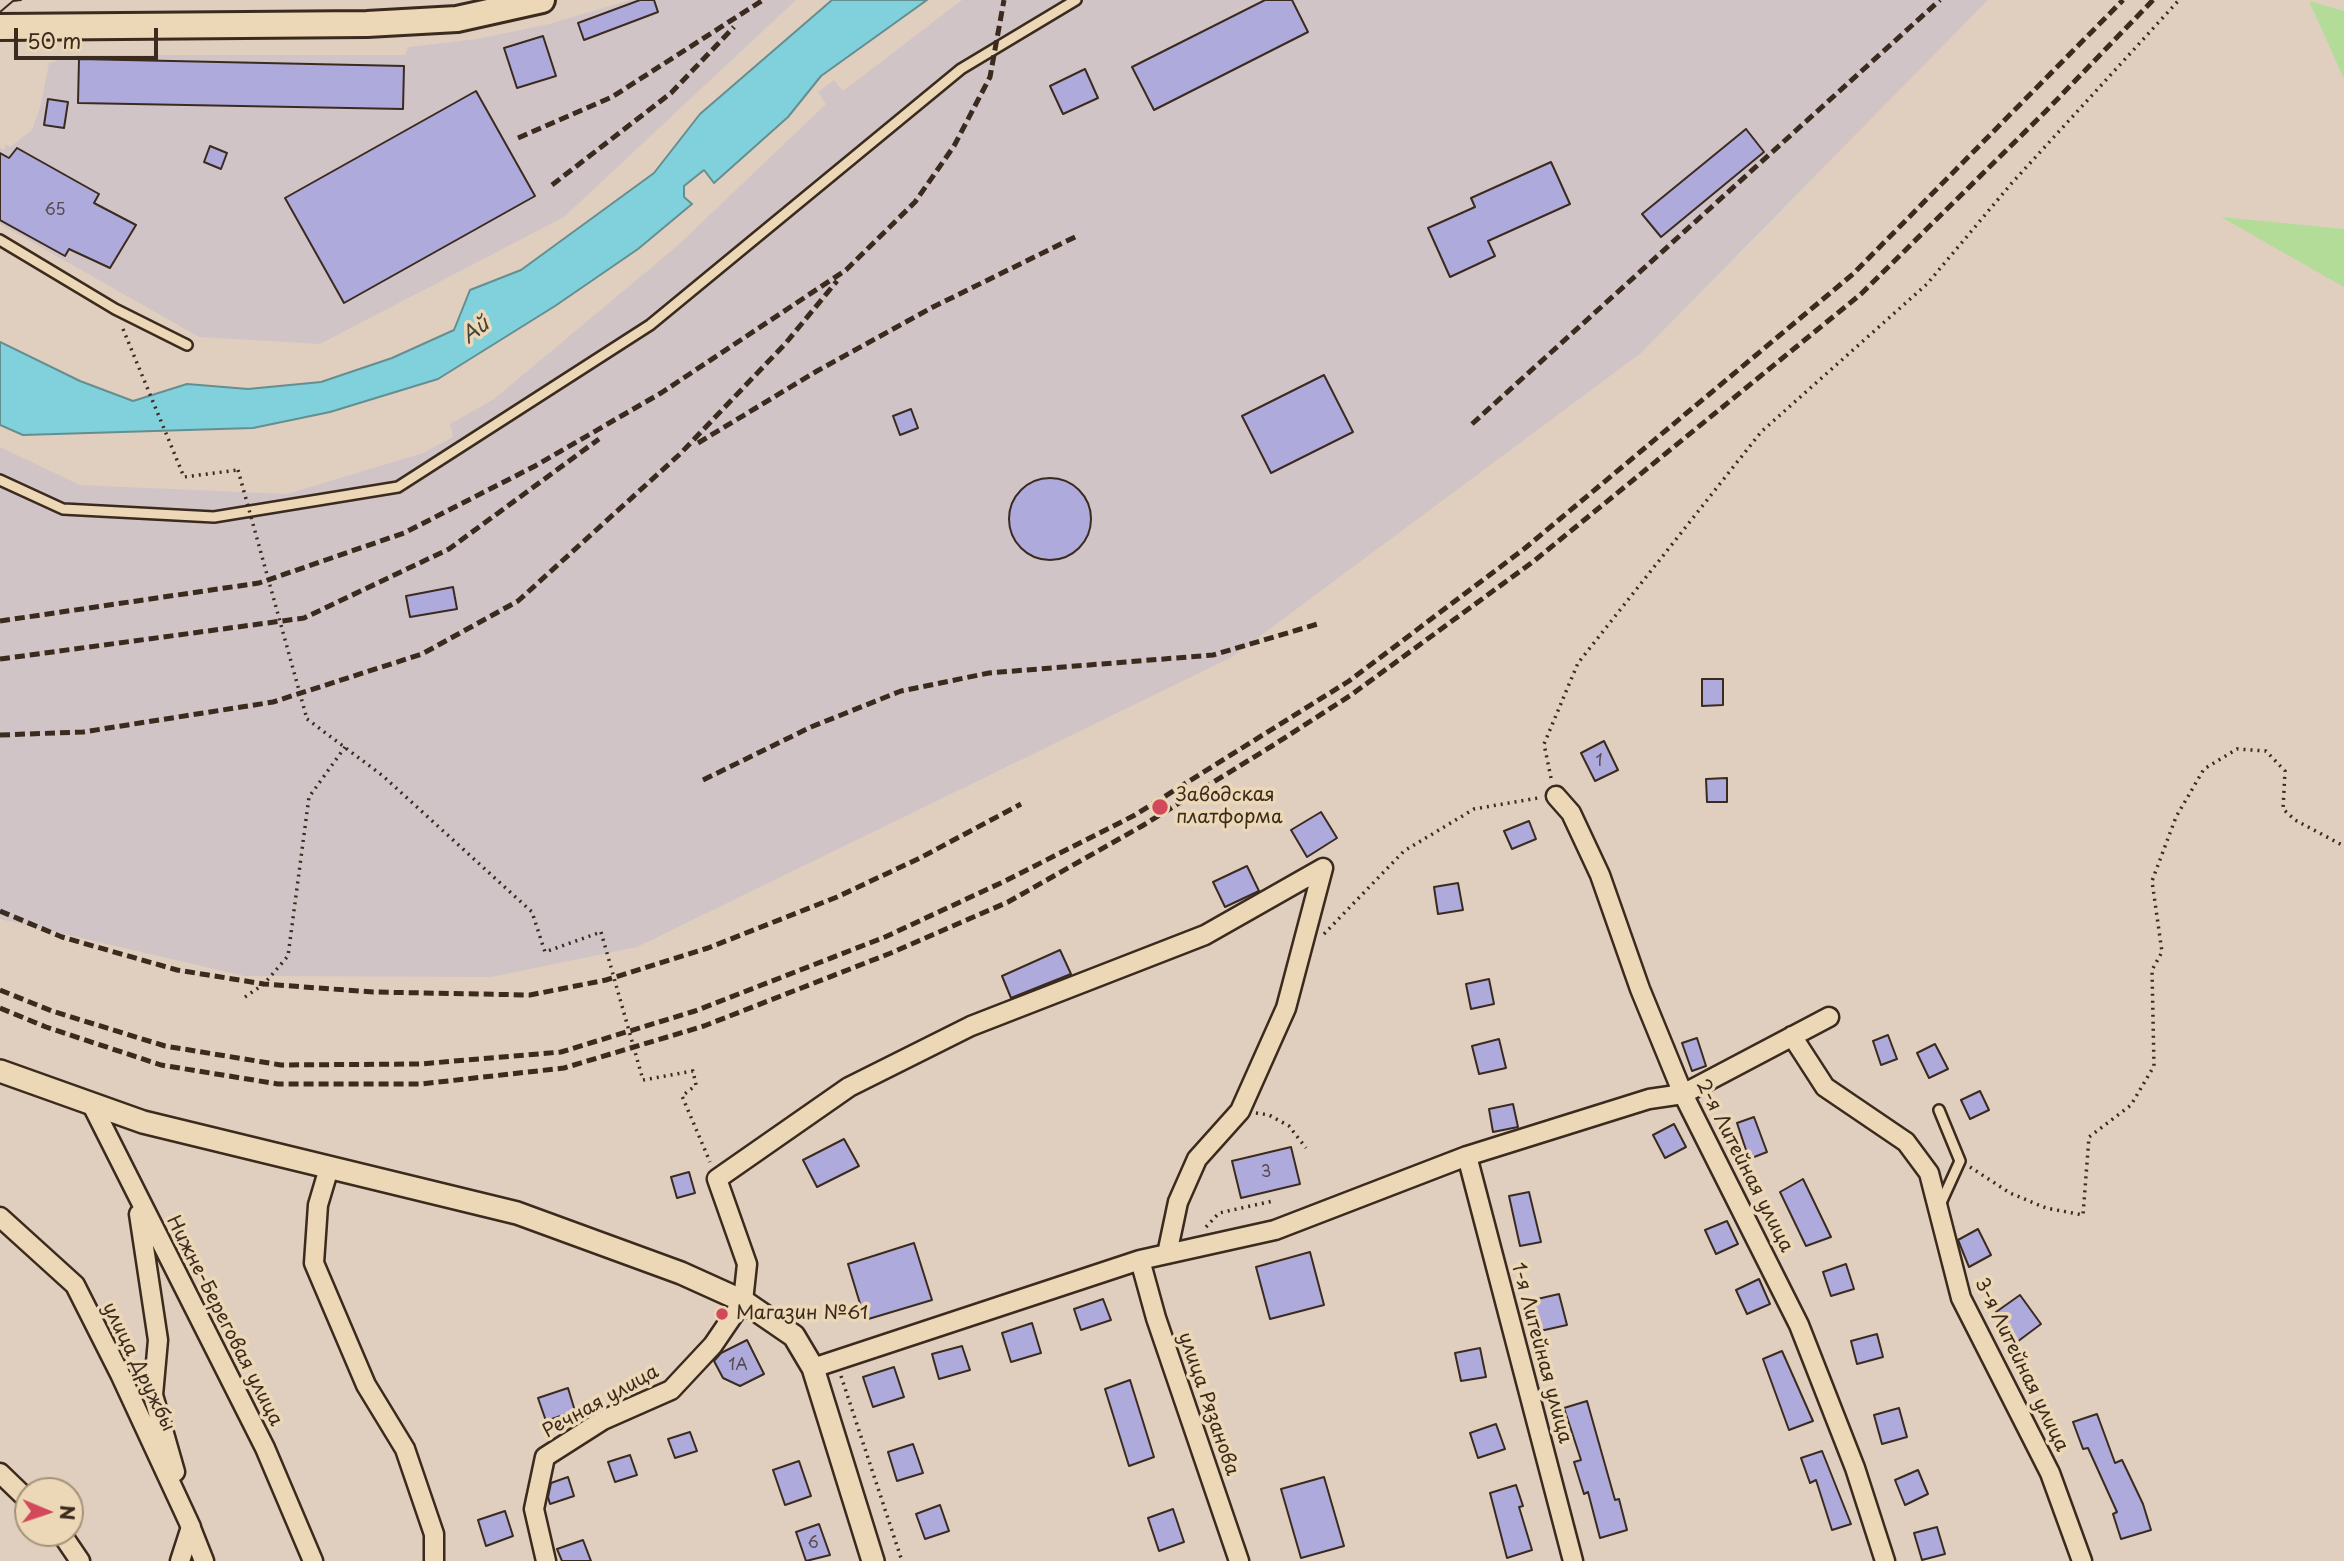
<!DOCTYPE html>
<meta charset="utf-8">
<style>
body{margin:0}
#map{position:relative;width:2344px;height:1561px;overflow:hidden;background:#e0cfbe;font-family:"Playpen Sans",sans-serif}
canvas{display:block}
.north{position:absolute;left:14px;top:1477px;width:70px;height:70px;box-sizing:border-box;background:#ecd8b6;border:2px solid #a59279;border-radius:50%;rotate:92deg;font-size:19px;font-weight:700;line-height:28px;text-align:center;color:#3b2a1e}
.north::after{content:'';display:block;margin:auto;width:24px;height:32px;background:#d1495b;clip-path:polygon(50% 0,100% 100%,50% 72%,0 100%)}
.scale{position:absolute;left:14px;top:28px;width:144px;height:32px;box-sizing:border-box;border:4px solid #3b2a1e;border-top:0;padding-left:9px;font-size:21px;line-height:24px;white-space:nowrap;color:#3b2a1e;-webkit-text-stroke:5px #ecd8b6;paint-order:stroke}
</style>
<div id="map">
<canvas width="2344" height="1561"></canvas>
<div class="north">N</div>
<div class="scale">50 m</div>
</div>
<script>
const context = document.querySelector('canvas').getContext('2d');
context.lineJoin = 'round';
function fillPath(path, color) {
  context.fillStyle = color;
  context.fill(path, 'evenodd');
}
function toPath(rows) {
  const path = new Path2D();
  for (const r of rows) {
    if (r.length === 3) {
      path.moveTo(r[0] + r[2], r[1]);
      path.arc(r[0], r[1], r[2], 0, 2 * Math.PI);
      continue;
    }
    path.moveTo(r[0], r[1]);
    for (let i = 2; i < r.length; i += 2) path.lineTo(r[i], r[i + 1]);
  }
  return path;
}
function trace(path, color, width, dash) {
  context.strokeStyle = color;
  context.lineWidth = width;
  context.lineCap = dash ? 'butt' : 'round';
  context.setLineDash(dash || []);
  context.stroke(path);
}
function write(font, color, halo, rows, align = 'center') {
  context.font = font + ' "Playpen Sans",sans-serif';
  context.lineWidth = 7;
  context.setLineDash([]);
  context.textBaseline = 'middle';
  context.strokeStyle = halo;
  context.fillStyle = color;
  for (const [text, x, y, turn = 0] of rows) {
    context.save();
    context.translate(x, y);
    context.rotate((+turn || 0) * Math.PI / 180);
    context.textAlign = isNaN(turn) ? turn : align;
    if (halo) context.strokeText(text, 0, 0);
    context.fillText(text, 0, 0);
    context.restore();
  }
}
const built = toPath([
 [630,0,796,0,564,217,320,344,199,337,0,224,0,148,4,150,6,144,10,147,32,130,41,104,49,63,75,55,405,55,408,47,477,39,549,24],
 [962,0,1988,0,1641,353,1232,657,637,947,491,977,244,976,0,919,0,447,80,485,287,494,423,453,453,437,450,424,494,399,676,247,826,104,818,92,834,80,843,91]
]);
const green = toPath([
 [2309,1,2344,11,2344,79],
 [2221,217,2344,229,2344,287]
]);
const water = toPath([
 [832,0,927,0,821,76,788,117,714,183,704,170,684,186,684,197,692,204,638,249,555,306,438,379,330,412,253,428,23,435,0,425,0,342,80,381,133,401,187,384,248,389,321,382,392,358,454,330,470,290,521,270,654,173,700,114,832,0]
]);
const building = toPath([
 [640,0,654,0,658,12,584,40,578,23,640,0],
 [1265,0,1292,0,1308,32,1154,110,1132,67,1265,0],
 [543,36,556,76,517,88,504,48,543,36],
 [79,59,404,66,403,109,78,103,79,59],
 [1085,69,1098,98,1063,114,1050,86,1085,69],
 [476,91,535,196,344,303,285,198,476,91],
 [48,99,68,102,64,128,44,125,48,99],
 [1746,129,1764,152,1661,237,1642,214,1746,129],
 [210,146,227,153,221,169,204,162,210,146],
 [17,148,99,194,94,203,136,225,110,268,69,249,65,256,0,220,0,153,9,158,17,148],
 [1551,162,1570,204,1488,241,1495,256,1450,277,1428,228,1475,207,1471,198,1551,162],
 [1324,375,1353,432,1271,473,1242,416,1324,375],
 [911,409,918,428,900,435,893,416,911,409],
 [1050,519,41],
 [453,587,457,609,410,617,406,596,453,587],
 [1702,679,1723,679,1723,705,1702,706,1702,679],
 [1604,741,1618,770,1595,781,1581,753,1604,741],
 [1727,778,1727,802,1707,802,1706,779,1727,778],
 [1321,812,1337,838,1307,857,1291,830,1321,812],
 [1529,821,1536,839,1512,849,1504,831,1529,821],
 [1247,866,1259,891,1225,907,1213,882,1247,866],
 [1458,883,1463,910,1438,914,1434,887,1458,883],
 [1060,950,1071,974,1011,998,1002,976,1060,950],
 [1489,979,1494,1004,1471,1009,1466,984,1489,979],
 [1888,1035,1897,1059,1881,1065,1873,1041,1888,1035],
 [1697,1038,1706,1066,1692,1071,1682,1043,1697,1038],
 [1499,1039,1506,1068,1479,1074,1472,1046,1499,1039],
 [1935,1044,1948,1069,1929,1078,1917,1053,1935,1044],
 [1980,1091,1989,1110,1970,1119,1961,1100,1980,1091],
 [1513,1104,1518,1127,1493,1132,1489,1109,1513,1104],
 [1754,1117,1767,1152,1749,1159,1737,1123,1754,1117],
 [1674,1124,1686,1147,1665,1158,1653,1135,1674,1124],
 [844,1139,859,1166,817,1187,803,1160,844,1139],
 [1291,1147,1300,1184,1241,1198,1232,1161,1291,1147],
 [689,1172,695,1193,677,1198,671,1177,689,1172],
 [1803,1179,1831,1237,1806,1246,1780,1192,1803,1179],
 [1529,1192,1541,1242,1520,1246,1509,1196,1529,1192],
 [1727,1221,1738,1244,1716,1254,1705,1230,1727,1221],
 [1978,1229,1991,1255,1969,1267,1958,1240,1978,1229],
 [914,1243,932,1300,865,1320,848,1264,914,1243],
 [1310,1252,1324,1305,1270,1319,1256,1267,1310,1252],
 [1846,1264,1854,1289,1831,1296,1823,1272,1846,1264],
 [1759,1279,1770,1304,1747,1314,1736,1290,1759,1279],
 [1559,1294,1567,1325,1540,1331,1533,1300,1559,1294],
 [2020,1295,2041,1324,2017,1342,1996,1312,2020,1295],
 [1103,1299,1111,1320,1081,1330,1074,1309,1103,1299],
 [1032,1323,1041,1353,1011,1362,1002,1333,1032,1323],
 [1877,1334,1883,1357,1857,1364,1851,1341,1877,1334],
 [747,1340,764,1374,740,1386,723,1378,714,1361,721,1353,747,1340],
 [962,1346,970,1370,939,1379,932,1354,962,1346],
 [1480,1348,1486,1377,1461,1381,1455,1353,1480,1348],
 [1782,1351,1813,1421,1789,1430,1763,1359,1782,1351],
 [894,1367,904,1397,873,1407,863,1377,894,1367],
 [1130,1380,1154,1457,1129,1466,1105,1389,1130,1380],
 [568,1388,575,1411,546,1421,538,1398,568,1388],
 [1587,1401,1615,1500,1619,1499,1627,1530,1600,1538,1588,1492,1584,1494,1574,1462,1581,1460,1564,1408,1587,1401],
 [1899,1408,1907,1437,1882,1444,1874,1415,1899,1408],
 [2097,1414,2115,1463,2122,1460,2143,1504,2151,1530,2121,1539,2113,1514,2117,1512,2088,1448,2083,1449,2073,1422,2097,1414],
 [1496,1424,1505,1449,1478,1458,1470,1433,1496,1424],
 [690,1432,697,1451,675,1458,668,1439,690,1432],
 [913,1444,923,1473,897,1481,888,1452,913,1444],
 [1822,1451,1851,1524,1832,1530,1816,1480,1810,1483,1801,1458,1822,1451],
 [630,1455,637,1475,615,1482,608,1462,630,1455],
 [799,1461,811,1496,785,1505,773,1470,799,1461],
 [1918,1470,1928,1494,1905,1505,1895,1480,1918,1470],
 [568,1477,574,1496,550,1504,548,1497,551,1483,568,1477],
 [1324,1477,1344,1546,1301,1558,1281,1489,1324,1477],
 [1516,1485,1523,1506,1519,1507,1532,1550,1507,1558,1490,1493,1516,1485],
 [940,1505,949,1531,925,1539,916,1514,940,1505],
 [1173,1509,1184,1542,1159,1551,1148,1518,1173,1509],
 [505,1511,513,1536,486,1546,478,1520,505,1511],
 [819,1524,830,1555,806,1561,796,1532,819,1524],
 [1937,1527,1945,1554,1922,1560,1914,1533,1937,1527],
 [583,1540,591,1561,562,1561,557,1549,583,1540]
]);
const path = toPath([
 [123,329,184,477,238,470],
 [307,719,383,776,532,912,545,952,601,932],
 [1551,778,1544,744,1578,663,1761,432,1927,284,2011,184,2179,0],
 [1324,934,1404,851,1474,809,1538,798],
 [245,997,264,984,288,956,309,797,345,747],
 [643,1080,693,1071,696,1085,682,1096,710,1162],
 [1256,1113,1269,1115,1289,1126,1306,1148],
 [1970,1167,2010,1193,2046,1208,2083,1215,2089,1137,2131,1105,2154,1066,2152,970,2162,952,2152,881,2176,817,2204,769,2237,749,2266,751,2285,771,2283,809,2295,820,2344,846],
 [1206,1227,1219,1213,1273,1201],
 [841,1376,902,1561]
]);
const service = toPath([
 [0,240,115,309,187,345],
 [0,480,63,509,214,517,398,487,650,325,961,69,1076,0],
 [1939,1110,1960,1161,1940,1205]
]);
const minor = toPath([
 [1556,796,1571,813,1600,875,1640,989,1683,1094,1799,1325,1855,1468,1885,1561],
 [1792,1036,1825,1087,1906,1142,1929,1173,1961,1298,2050,1473,2082,1561],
 [91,1103,265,1448,313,1561],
 [1467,1156,1573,1561],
 [329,1168,318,1205,314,1263,366,1385,405,1449,434,1534,434,1561],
 [139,1214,158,1340,153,1395,175,1472],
 [0,1217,75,1285,120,1374,191,1527,180,1561],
 [1140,1260,1156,1318,1239,1561],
 [813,1368,1140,1260,1275,1230,1467,1156,1649,1099,1683,1094,1829,1017],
 [0,1473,28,1500],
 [189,1523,204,1561],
 [61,1533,80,1561],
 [546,1561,534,1509,545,1457,603,1420,671,1390,713,1345,743,1301,747,1264,717,1179,849,1087,971,1026,1205,935,1323,868,1286,1008,1240,1111,1197,1159,1178,1202,1167,1254]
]);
const tertiary = toPath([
 [0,1071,143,1122,517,1213,681,1273,743,1301,794,1336,813,1368,873,1561]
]);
const secondary = toPath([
 [0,27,367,24,457,19,542,0]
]);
const tram = toPath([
 [0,12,13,1,21,0]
]);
const rail = toPath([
 [518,138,612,97,763,0],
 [552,185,671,93,734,27],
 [1472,424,1940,0],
 [698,443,817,371,933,307,1077,236],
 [0,621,259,583,404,533,535,466,661,393,846,270,915,202,954,146,990,77,1004,0],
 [0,659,304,618,449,549,599,439],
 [0,735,83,732,273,702,422,654,518,601,680,454,785,344,837,281],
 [703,780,811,727,901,691,989,673,1213,655,1321,623],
 [0,911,62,937,177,970,264,984,373,992,530,995,606,980,708,948,837,897,920,858,1021,804],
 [0,990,52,1011,165,1046,281,1065,420,1064,561,1052,695,1011,885,937,1005,881,1135,815,1349,681,1524,549,1853,274,2123,0],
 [0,1008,46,1027,161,1065,278,1084,421,1084,564,1068,704,1026,891,953,1008,902,1142,826,1272,746,1351,695,1534,561,1861,294,2045,112,2153,0]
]);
const pathBridge = toPath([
 [238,470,307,719],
 [601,932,643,1080]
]);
const markers = [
 [1160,807,9,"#d1495b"],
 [722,1314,7,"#d1495b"]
];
const numberNames = [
 ["65",55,211],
 ["1",1599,762],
 ["3",1266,1173],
 ["1А",738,1366],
 ["6",813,1544]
];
const poiNames = [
 ["Заводская",1176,796],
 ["платформа",1176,818],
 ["Магазин №61",736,1314]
];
const streetNames = [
 ["2-я Литейная улица",1744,1166,63],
 ["Нижне-Береговая улица",224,1321,63],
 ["1-я Литейная улица",1541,1353,75],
 ["3-я Литейная улица",2021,1365,64],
 ["улица Дружбы",138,1367,64],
 ["Речная улица",601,1402,-29],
 ["улица Рязанова",1208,1404,71]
];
const waterNames = [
 ["Ай",476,331,-38]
];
fillPath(built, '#d1c4c7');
fillPath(green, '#b3dc99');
fillPath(water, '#81d1dc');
trace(water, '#658e90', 2);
fillPath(building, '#aeabdc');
trace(building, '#3b2a1e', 2);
trace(service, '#3b2a1e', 14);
trace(minor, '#3b2a1e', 23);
trace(tertiary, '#3b2a1e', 26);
trace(secondary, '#3b2a1e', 30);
trace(path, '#3b2a1e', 3.5, [2, 5]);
trace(service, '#ecd8b6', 9);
trace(minor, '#ecd8b6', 18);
trace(tertiary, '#ecd8b6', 21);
trace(secondary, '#ecd8b6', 24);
trace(tram, '#3b2a1e', 2);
trace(rail, '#3b2a1e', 5, [10, 5]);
trace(pathBridge, '#3b2a1e', 3.5, [2, 5]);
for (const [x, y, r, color] of markers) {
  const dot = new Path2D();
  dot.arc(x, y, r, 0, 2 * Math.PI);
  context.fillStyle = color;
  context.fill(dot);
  trace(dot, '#ecd8b6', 2.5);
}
write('16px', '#584a4e', null, numberNames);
write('19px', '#3b2a1e', '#ecd8b6', poiNames, 'left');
write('19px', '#3b2a1e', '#ecd8b6', streetNames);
write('italic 21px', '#46433a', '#ecd8b6', waterNames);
</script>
